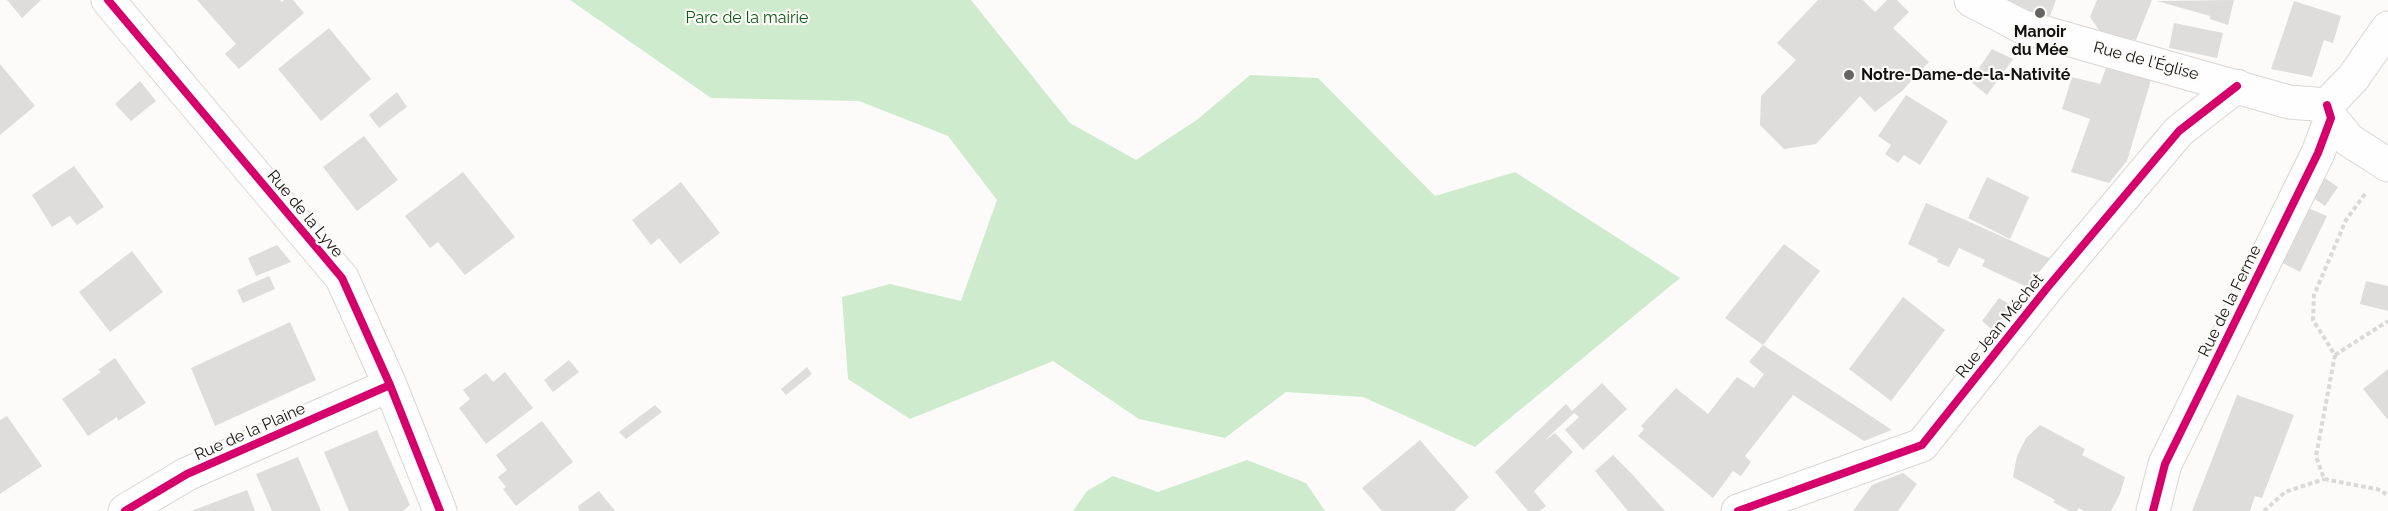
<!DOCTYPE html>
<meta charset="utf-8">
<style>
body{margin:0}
canvas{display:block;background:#fcfbf9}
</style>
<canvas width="2388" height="511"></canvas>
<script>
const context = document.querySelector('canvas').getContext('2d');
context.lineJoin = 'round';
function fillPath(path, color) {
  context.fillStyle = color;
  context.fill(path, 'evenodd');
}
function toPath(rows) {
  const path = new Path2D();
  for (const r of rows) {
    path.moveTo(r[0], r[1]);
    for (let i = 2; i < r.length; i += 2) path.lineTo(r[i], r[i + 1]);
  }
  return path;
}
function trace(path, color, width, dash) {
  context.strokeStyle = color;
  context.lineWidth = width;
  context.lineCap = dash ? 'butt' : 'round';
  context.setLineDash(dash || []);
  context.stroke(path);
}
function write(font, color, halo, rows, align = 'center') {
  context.font = font + ' Raleway,sans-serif';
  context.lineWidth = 4.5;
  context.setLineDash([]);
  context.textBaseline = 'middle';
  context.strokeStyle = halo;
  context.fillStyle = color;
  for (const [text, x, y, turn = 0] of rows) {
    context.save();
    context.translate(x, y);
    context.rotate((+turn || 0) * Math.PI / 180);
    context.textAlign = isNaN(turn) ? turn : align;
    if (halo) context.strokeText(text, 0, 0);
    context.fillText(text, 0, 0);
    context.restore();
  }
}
const green = toPath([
 [570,0,971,0,1070,123,1136,160,1198,119,1250,75,1318,78,1435,196,1515,172,1680,278,1475,447,1363,397,1286,392,1225,438,1139,419,1053,361,910,419,848,379,842,297,890,284,961,301,997,200,948,136,859,101,711,98],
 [1247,460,1306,483,1325,511,1073,511,1087,491,1113,476,1158,492]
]);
const building = toPath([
 [7,0,41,0,22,18],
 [197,0,280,0,282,2,284,0,293,0,304,13,239,69,225,54,236,44],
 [1818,0,1863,0,1875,12,1887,0,1897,0,1909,12,1893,28,1929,62,1902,91,1875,112,1860,96,1816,144,1784,149,1760,125,1761,96,1796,60,1777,43],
 [2002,0,2056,0,2048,21],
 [2097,0,2152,0,2136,40,2101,33,2090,17],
 [2234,0,2228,25,2210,19,2210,16,2157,1],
 [2294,1,2341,16,2333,43,2324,40,2312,77,2271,69],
 [2174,23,2223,33,2217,58,2169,48],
 [329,28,371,79,321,121,278,69],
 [1992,49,2013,59,1987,95,1970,81],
 [0,64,35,106,0,135],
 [2106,68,2151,80,2127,161,2109,183,2071,172,2090,119,2062,109,2072,77,2100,84],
 [140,81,156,101,131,121,115,104],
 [397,92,407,107,379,128,369,115],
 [1906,95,1948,121,1920,165,1904,155,1898,163,1885,154,1891,145,1878,136],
 [364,136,398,180,357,211,323,167],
 [74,166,104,207,77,225,70,216,52,227,32,195],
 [463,172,515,237,465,275,438,242,430,248,405,216],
 [2322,176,2338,187,2325,206,2309,195],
 [1987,177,2029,197,2010,239,1968,218],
 [681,182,720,233,680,264,659,238,651,245,632,220],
 [1926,203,1979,226,2051,259,2029,288,1982,266,1985,260,1959,248,1949,267,1937,262,1938,259,1908,244],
 [2303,206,2327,216,2300,272,2277,260],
 [1784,244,1820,271,1763,345,1892,430,1864,441,1793,395,1745,456,1751,462,1741,476,1733,471,1713,498,1638,436,1644,429,1641,426,1676,388,1708,414,1737,377,1754,388,1764,374,1749,362,1763,345,1725,318],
 [277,245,291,262,256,276,248,258],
 [132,251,163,292,110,332,79,292],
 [269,276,275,289,243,303,237,290],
 [2366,281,2388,286,2388,311,2360,304],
 [1903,297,1945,330,1891,401,1849,369],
 [1999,298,2014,307,1995,332,1982,321],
 [290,322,316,380,215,426,191,368],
 [115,358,146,403,118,421,117,417,88,436,62,399,101,372,98,370],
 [569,360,579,372,553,392,544,380],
 [807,367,812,374,786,395,781,389],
 [2388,369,2388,420,2363,389],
 [505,372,533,408,486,444,459,408,470,399,463,390,486,373,493,382],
 [1602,383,1627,409,1583,450,1565,430,1579,417,1574,413,1544,441,1555,433,1573,452,1534,491,1546,506,1540,511,1528,511,1495,472,1566,404,1572,411],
 [2237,395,2294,415,2262,498,2255,496,2250,511,2192,511],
 [655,405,662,412,626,439,619,432],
 [7,416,42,466,0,494,0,420],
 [542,421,573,462,516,506,503,489,506,487,498,477,507,470,496,455],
 [2040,425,2085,449,2082,455,2125,477,2120,494,2111,511,2084,511,2079,508,2077,511,2069,511,2053,502,2055,500,2013,477,2017,456,2026,438],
 [377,430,410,505,403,511,349,511,324,452],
 [1420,440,1469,497,1454,511,1382,511,1362,488],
 [1613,455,1631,473,1665,511,1628,511,1595,471],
 [298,457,321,511,272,511,256,474],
 [1903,473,1917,484,1898,511,1853,511,1872,485],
 [247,490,255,511,191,511],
 [599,491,615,511,579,511,578,506]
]);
const path = toPath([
 [2365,194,2346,220,2314,295,2313,320,2335,355,2316,456,2324,479,2381,490,2388,496],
 [2335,355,2388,321],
 [2264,511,2285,492,2324,479]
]);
const minor = toPath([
 [108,0,342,278,390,385,440,511],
 [1971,0,2021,26,2289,102,2327,105],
 [2327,105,2353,78,2388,28],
 [2331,118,2349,140,2388,165],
 [125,511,187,474,390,385],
 [1738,511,1922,445,2047,288,2179,131,2237,86],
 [2153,511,2165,464,2318,153,2331,118,2327,105]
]);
const cycleway = toPath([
 [108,0,342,278,390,385,440,511],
 [125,511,187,474,390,385],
 [1738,511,1922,445,2047,288,2179,131,2237,86],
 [2153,511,2165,464,2318,153,2331,118,2327,105]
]);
const markers = [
 [2040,13,6,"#646462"],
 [1849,75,6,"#646462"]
];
const parkNames = [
 ["Parc de la mairie",747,18]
];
const poiNames = [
 ["Manoir",2040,32],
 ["du Mée",2040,50],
 ["Notre-Dame-de-la-Nativité",1861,75,"left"]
];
const streetNames = [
 ["Rue de l'Église",2146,61,15],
 ["Rue de la Lyve",305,214,50],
 ["Rue de la Ferme",2230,301,-64],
 ["Rue Jean Méchet",2000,326,-51],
 ["Rue de la Plaine",250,432,-24]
];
fillPath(green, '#cfebce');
fillPath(building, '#dedddc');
trace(minor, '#d8d7d6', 35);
trace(path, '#d9d9d8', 4, [4.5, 3]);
trace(minor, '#fffefe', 33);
trace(cycleway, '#d6006c', 8);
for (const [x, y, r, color] of markers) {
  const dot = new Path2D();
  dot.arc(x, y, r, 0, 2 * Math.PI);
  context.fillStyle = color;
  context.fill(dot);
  trace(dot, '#fdfbf8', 2);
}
write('16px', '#0d5b17', '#fdfbf8', parkNames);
write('bold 16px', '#121210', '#fdfbf8', poiNames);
write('16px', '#121210', '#fdfbf8', streetNames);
</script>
